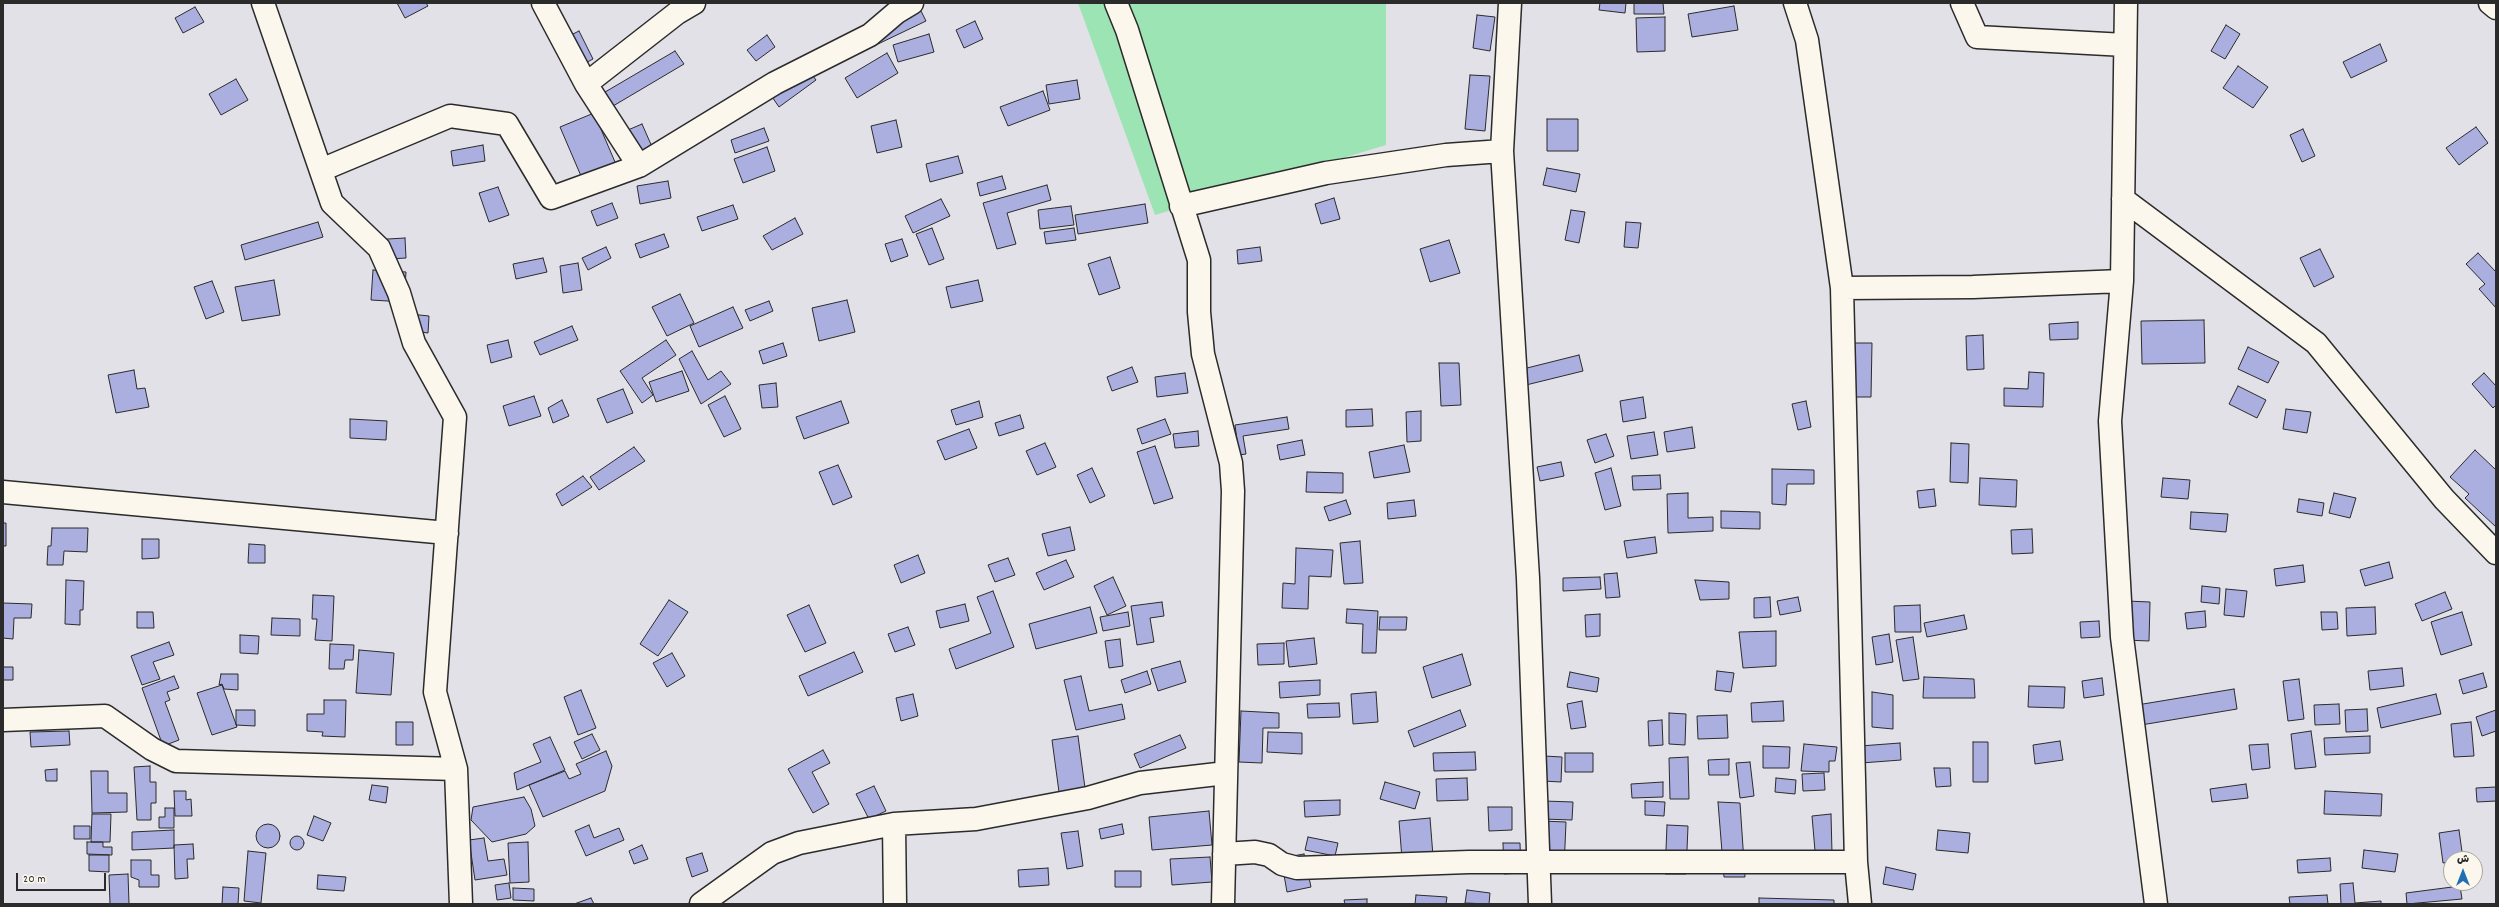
<!DOCTYPE html>
<meta charset="utf-8">
<style>
body{margin:0}
#map{position:relative;width:2499px;height:907px;overflow:hidden;background:#e3e1e8;font-family:Dekko,"Playpen Sans Arabic",sans-serif}
canvas{display:block}
.frame{position:absolute;inset:0;border:4px solid #2b2b2b;pointer-events:none}
.north{position:absolute;left:2443px;top:851px;width:40px;height:40px;box-sizing:border-box;background:#fbf7ec;border:1px solid #a8a59f;border-radius:50%;rotate:0deg;font-size:11px;font-weight:700;line-height:16px;text-align:center;color:#2b2b2b}
.north::after{content:'';display:block;margin:auto;width:14px;height:18px;background:#1f6fb2;clip-path:polygon(50% 0,100% 100%,50% 72%,0 100%)}
.scale{position:absolute;left:16px;top:873px;width:90px;height:18px;box-sizing:border-box;border:2px solid #2b2b2b;border-top:0;padding-left:5px;font-size:12px;line-height:14px;white-space:nowrap;color:#2b2b2b;-webkit-text-stroke:3px #fbf7ec;paint-order:stroke}
</style>
<div id="map">
<canvas width="2499" height="907"></canvas>
<div class="frame"></div>
<div class="north">ش</div>
<div class="scale">20 m</div>
</div>
<script>
const context = document.querySelector('canvas').getContext('2d');
context.lineJoin = 'round';
function fillPath(path, color) {
  context.fillStyle = color;
  context.fill(path, 'evenodd');
}
function toPath(rows) {
  const path = new Path2D();
  for (const r of rows) {
    if (r.length === 3) {
      path.moveTo(r[0] + r[2], r[1]);
      path.arc(r[0], r[1], r[2], 0, 2 * Math.PI);
      continue;
    }
    path.moveTo(r[0], r[1]);
    for (let i = 2; i < r.length; i += 2) path.lineTo(r[i], r[i + 1]);
  }
  return path;
}
function trace(path, color, width, dash) {
  context.strokeStyle = color;
  context.lineWidth = width;
  context.lineCap = dash ? 'butt' : 'round';
  context.setLineDash(dash || []);
  context.stroke(path);
}
const green = toPath([
 [1078,3,1386,3,1386,145,1155,215]
]);
const building = toPath([
 [397,3,426,3,428,6,405,18,397,3],
 [917,3,926,21,878,44,870,26,917,3],
 [1600,3,1626,3,1625,13,1599,10,1600,3],
 [1634,3,1663,3,1664,14,1634,14,1634,3],
 [1734,6,1738,30,1692,37,1688,14,1734,6],
 [195,7,204,22,183,33,175,18,195,7],
 [1477,15,1495,17,1490,51,1473,48,1477,15],
 [1665,17,1665,51,1637,52,1636,18,1665,17],
 [975,21,983,39,964,48,956,30,975,21],
 [2226,25,2240,34,2225,59,2211,51,2226,25],
 [579,31,593,59,576,68,561,40,579,31],
 [929,34,934,52,898,62,893,45,929,34],
 [767,35,775,47,756,61,747,50,767,35],
 [2380,44,2387,61,2351,78,2343,62,2380,44],
 [675,51,684,64,608,109,600,95,675,51],
 [887,53,898,73,857,98,845,78,887,53],
 [805,65,816,80,779,107,768,91,805,65],
 [2238,66,2268,87,2253,108,2223,88,2238,66],
 [1470,75,1490,76,1485,131,1465,129,1470,75],
 [236,79,248,100,221,115,209,94,236,79],
 [1077,80,1080,99,1049,104,1046,85,1077,80],
 [1043,91,1050,110,1008,126,1000,107,1043,91],
 [594,113,618,169,584,183,560,127,594,113],
 [1547,119,1578,119,1578,151,1547,151,1547,119],
 [896,120,902,147,877,153,871,126,896,120],
 [642,124,653,149,633,158,621,133,642,124],
 [2476,127,2488,143,2459,165,2446,148,2476,127],
 [764,128,769,141,735,153,731,140,764,128],
 [2303,129,2315,156,2302,162,2290,135,2303,129],
 [483,145,485,161,453,166,451,151,483,145],
 [767,147,775,171,743,183,734,159,767,147],
 [958,156,963,173,930,182,926,164,958,156],
 [1547,168,1580,174,1576,192,1543,185,1547,168],
 [1002,176,1006,189,980,196,977,183,1002,176],
 [668,181,671,198,640,204,637,186,668,181],
 [1047,185,1051,200,1007,213,1016,244,997,249,983,203,1047,185],
 [498,187,509,215,489,222,479,193,498,187],
 [1334,198,1340,219,1321,224,1315,204,1334,198],
 [941,199,950,216,913,233,905,216,941,199],
 [612,203,618,218,597,226,591,211,612,203],
 [1145,204,1148,223,1078,234,1075,215,1145,204],
 [733,205,738,219,702,231,697,217,733,205],
 [1071,206,1074,225,1040,229,1038,210,1071,206],
 [1571,210,1585,212,1579,243,1565,240,1571,210],
 [795,218,803,234,772,250,763,236,795,218],
 [318,222,323,237,245,260,241,245,318,222],
 [1626,222,1641,223,1638,248,1624,247,1626,222],
 [932,228,944,259,929,265,916,234,932,228],
 [1074,228,1076,240,1046,244,1044,232,1074,228],
 [664,234,669,247,640,258,635,244,664,234],
 [405,238,406,258,372,260,371,240,405,238],
 [902,239,908,256,891,262,885,244,902,239],
 [1449,240,1460,273,1430,282,1420,249,1449,240],
 [606,247,611,258,588,270,582,258,606,247],
 [1260,247,1262,261,1238,264,1237,250,1260,247],
 [2320,249,2334,277,2314,287,2300,258,2320,249],
 [2478,253,2496,272,2496,308,2479,289,2485,284,2466,264,2478,253],
 [1110,257,1120,288,1099,295,1088,264,1110,257],
 [543,258,547,272,516,279,513,264,543,258],
 [578,263,582,290,563,293,560,266,578,263],
 [373,270,406,272,404,302,371,300,373,270],
 [274,280,280,315,242,321,235,287,274,280],
 [978,280,983,301,951,308,946,287,978,280],
 [212,281,224,312,206,319,194,287,212,281],
 [680,294,694,323,667,336,652,307,680,294],
 [847,300,855,332,819,341,812,308,847,300],
 [769,301,773,311,750,321,745,310,769,301],
 [733,307,743,328,699,347,690,326,733,307],
 [410,314,429,316,428,333,408,330,410,314],
 [2204,320,2205,363,2142,364,2141,321,2204,320],
 [2078,322,2078,339,2050,340,2049,324,2078,322],
 [572,326,578,340,540,355,534,342,572,326],
 [1983,335,1984,369,1967,370,1966,336,1983,335],
 [508,340,512,357,491,363,487,345,508,340],
 [666,340,676,355,642,378,653,395,642,403,620,371,666,340],
 [783,343,787,356,763,364,759,351,783,343],
 [1839,343,1872,343,1871,397,1839,397,1839,343],
 [2248,347,2279,362,2268,383,2238,369,2248,347],
 [692,351,708,380,721,371,731,384,701,404,679,359,692,351],
 [1579,355,1583,371,1526,385,1523,369,1579,355],
 [1439,363,1459,363,1461,405,1441,406,1439,363],
 [1132,367,1138,382,1112,391,1107,377,1132,367],
 [134,370,137,389,145,388,149,407,116,413,108,375,134,370],
 [682,371,689,391,656,402,649,382,682,371],
 [2029,372,2044,373,2043,407,2004,406,2004,388,2028,389,2029,372],
 [1185,373,1188,393,1157,397,1155,377,1185,373],
 [2484,373,2496,386,2496,405,2493,408,2472,384,2484,373],
 [776,383,778,407,762,408,759,385,776,383],
 [2238,386,2266,400,2257,418,2229,404,2238,386],
 [623,389,633,413,607,423,597,399,623,389],
 [534,396,541,416,509,426,503,406,534,396],
 [725,396,741,429,724,437,708,405,725,396],
 [1643,397,1646,418,1623,422,1620,401,1643,397],
 [562,400,569,416,553,423,548,408,562,400],
 [841,401,849,423,804,439,796,417,841,401],
 [979,401,983,417,956,425,951,410,979,401],
 [1806,401,1811,427,1798,430,1792,404,1806,401],
 [1372,409,1373,426,1346,427,1346,410,1372,409],
 [2286,409,2311,412,2307,433,2283,429,2286,409],
 [1421,411,1421,441,1407,442,1406,412,1421,411],
 [1020,415,1024,428,999,436,995,423,1020,415],
 [1287,417,1289,429,1243,436,1246,454,1239,455,1235,425,1287,417],
 [350,419,387,421,386,440,350,438,350,419],
 [1165,419,1171,434,1142,444,1137,429,1165,419],
 [1692,427,1695,448,1667,452,1664,432,1692,427],
 [969,429,977,448,945,460,937,441,969,429],
 [1198,431,1199,446,1175,448,1173,434,1198,431],
 [1654,432,1658,455,1631,459,1627,436,1654,432],
 [1606,434,1614,456,1595,463,1587,440,1606,434],
 [1302,440,1305,455,1280,460,1277,445,1302,440],
 [1045,443,1056,467,1037,475,1026,451,1045,443],
 [1951,443,1969,444,1968,483,1950,482,1951,443],
 [1404,445,1410,472,1374,478,1369,452,1404,445],
 [1155,446,1173,498,1154,504,1137,452,1155,446],
 [634,447,645,461,599,490,590,477,634,447],
 [2475,450,2496,470,2496,527,2465,498,2469,494,2450,477,2475,450],
 [1561,462,1564,476,1540,481,1537,467,1561,462],
 [838,465,852,497,833,505,819,472,838,465],
 [1092,468,1105,496,1090,503,1077,475,1092,468],
 [1611,468,1621,506,1605,510,1595,473,1611,468],
 [1772,469,1814,470,1814,484,1787,484,1786,505,1772,504,1772,469],
 [1307,472,1343,473,1343,493,1306,492,1307,472],
 [1660,475,1661,489,1633,490,1632,476,1660,475],
 [583,476,592,487,562,506,556,494,583,476],
 [1980,478,2017,480,2016,507,1979,505,1980,478],
 [2163,478,2190,480,2188,499,2161,497,2163,478],
 [1934,489,1936,506,1919,508,1917,491,1934,489],
 [1688,493,1688,518,1713,517,1713,531,1668,533,1667,494,1688,493],
 [2334,493,2356,498,2350,518,2329,513,2334,493],
 [2299,499,2324,503,2322,516,2297,512,2299,499],
 [1346,500,1351,514,1329,521,1324,507,1346,500],
 [1414,500,1416,516,1388,519,1387,503,1414,500],
 [1721,511,1760,512,1760,529,1721,528,1721,511],
 [2191,512,2228,514,2226,532,2190,529,2191,512],
 [3,523,6,523,6,546,3,546,3,523],
 [1070,527,1075,550,1048,556,1042,534,1070,527],
 [52,528,88,528,87,552,64,551,63,565,47,565,48,546,51,546,52,528],
 [2032,529,2033,553,2012,554,2011,530,2032,529],
 [1655,537,1657,553,1627,558,1624,541,1655,537],
 [142,539,159,539,159,558,142,559,142,539],
 [1360,541,1363,583,1344,584,1340,543,1360,541],
 [249,544,265,545,265,563,248,563,249,544],
 [1296,548,1333,550,1331,577,1309,576,1308,609,1282,608,1283,583,1295,584,1296,548],
 [918,555,925,573,901,583,894,565,918,555],
 [1008,558,1015,575,995,582,988,565,1008,558],
 [1066,560,1074,577,1044,590,1036,573,1066,560],
 [2389,562,2393,578,2365,586,2360,570,2389,562],
 [2303,565,2305,582,2276,586,2274,569,2303,565],
 [1617,573,1620,597,1606,598,1604,574,1617,573],
 [1113,577,1126,606,1107,615,1094,586,1113,577],
 [1600,577,1601,589,1563,591,1563,578,1600,577],
 [66,580,84,581,83,610,80,610,80,625,65,624,66,580],
 [1695,580,1729,582,1729,599,1700,600,1695,580],
 [2202,586,2220,588,2219,604,2201,602,2202,586],
 [2226,589,2247,591,2244,617,2224,615,2226,589],
 [993,591,1014,647,956,669,949,649,991,633,977,597,993,591],
 [2445,592,2452,609,2422,621,2415,604,2445,592],
 [313,595,334,596,332,641,315,640,317,619,312,619,313,595],
 [1770,597,1771,617,1754,618,1754,598,1770,597],
 [1798,597,1801,611,1780,615,1777,601,1798,597],
 [669,600,688,612,658,656,640,644,669,600],
 [2126,601,2150,602,2149,641,2125,640,2126,601],
 [1162,602,1164,616,1150,618,1154,642,1137,645,1131,606,1162,602],
 [3,603,32,604,31,618,14,618,13,639,3,638,3,603],
 [965,604,969,621,940,628,936,611,965,604],
 [809,605,826,643,805,652,787,615,809,605],
 [1920,605,1921,632,1895,632,1894,606,1920,605],
 [1090,607,1097,633,1036,649,1029,624,1090,607],
 [2375,607,2376,634,2347,636,2346,608,2375,607],
 [1347,609,1378,611,1376,653,1362,653,1363,624,1346,623,1347,609],
 [2205,611,2206,627,2187,629,2185,613,2205,611],
 [137,612,153,612,154,628,137,628,137,612],
 [1128,612,1130,626,1103,631,1100,617,1128,612],
 [2321,612,2337,612,2338,629,2322,630,2321,612],
 [2462,612,2472,645,2441,655,2431,622,2462,612],
 [1600,614,1600,636,1586,637,1585,615,1600,614],
 [1964,615,1967,629,1927,637,1924,623,1964,615],
 [1380,617,1407,617,1406,630,1379,630,1380,617],
 [272,618,300,619,300,636,271,635,272,618],
 [2099,621,2100,637,2081,638,2080,622,2099,621],
 [908,627,915,645,895,652,888,634,908,627],
 [1776,631,1776,666,1743,668,1739,632,1776,631],
 [1889,634,1893,662,1876,665,1872,637,1889,634],
 [240,635,259,636,258,654,240,653,240,635],
 [1913,637,1919,679,1903,681,1896,640,1913,637],
 [1314,638,1317,664,1289,667,1286,641,1314,638],
 [1120,639,1123,666,1109,668,1105,641,1120,639],
 [169,642,174,655,153,662,160,679,142,685,131,656,169,642],
 [1284,643,1284,664,1258,665,1257,644,1284,643],
 [330,644,354,645,353,660,345,660,344,669,329,669,330,644],
 [359,650,394,653,391,695,356,693,359,650],
 [854,652,863,672,808,696,799,676,854,652],
 [672,653,685,676,667,687,653,663,672,653],
 [1462,654,1471,685,1432,698,1423,667,1462,654],
 [1180,661,1186,682,1158,691,1151,669,1180,661],
 [3,667,13,667,13,680,3,680,3,667],
 [2402,668,2404,686,2370,690,2368,671,2402,668],
 [1147,671,1151,684,1125,693,1121,680,1147,671],
 [1717,671,1734,673,1731,692,1715,690,1717,671],
 [1570,672,1599,678,1597,692,1567,687,1570,672],
 [2483,673,2487,687,2463,694,2459,680,2483,673],
 [221,674,238,674,238,690,224,689,222,684,219,685,221,674],
 [174,676,179,688,167,692,170,700,165,702,179,740,163,746,142,688,174,676],
 [1081,676,1089,711,1122,704,1125,719,1076,730,1064,680,1081,676],
 [1924,677,1974,679,1975,698,1923,698,1924,677],
 [2102,678,2104,695,2084,698,2082,681,2102,678],
 [2299,679,2304,719,2288,721,2283,681,2299,679],
 [1320,680,1320,695,1280,698,1279,682,1320,680],
 [222,685,237,727,212,735,197,693,222,685],
 [2029,686,2065,687,2064,708,2028,707,2029,686],
 [2234,689,2237,709,2141,725,2137,705,2234,689],
 [581,690,596,728,578,735,564,697,581,690],
 [1376,692,1378,722,1353,724,1351,694,1376,692],
 [1872,692,1893,695,1893,729,1872,727,1872,692],
 [913,694,918,716,901,721,896,698,913,694],
 [2436,694,2441,714,2381,728,2377,708,2436,694],
 [324,700,346,700,345,737,322,736,323,732,307,731,307,714,324,714,324,700],
 [1582,701,1586,727,1571,729,1567,704,1582,701],
 [1783,701,1784,721,1752,722,1751,703,1783,701],
 [1339,703,1340,717,1308,718,1307,704,1339,703],
 [2339,704,2340,724,2315,725,2314,705,2339,704],
 [2367,709,2368,731,2346,732,2345,710,2367,709],
 [236,710,255,710,255,726,236,725,236,710],
 [1460,710,1466,726,1414,747,1408,731,1460,710],
 [2496,710,2496,731,2482,736,2476,717,2496,710],
 [1241,711,1279,713,1279,728,1263,728,1262,763,1239,762,1241,711],
 [1669,713,1686,714,1685,745,1669,744,1669,713],
 [1727,715,1728,738,1698,739,1697,716,1727,715],
 [1662,720,1663,745,1649,746,1648,721,1662,720],
 [396,722,413,722,413,745,396,745,396,722],
 [2471,722,2474,756,2454,757,2451,724,2471,722],
 [69,731,70,745,31,747,30,732,69,731],
 [2311,731,2316,767,2295,769,2291,734,2311,731],
 [1268,732,1302,733,1302,754,1267,752,1268,732],
 [592,734,600,750,582,759,574,742,592,734],
 [1180,735,1186,748,1140,768,1134,754,1180,735],
 [1078,736,1085,788,1059,792,1052,740,1078,736],
 [2370,736,2370,753,2325,755,2324,738,2370,736],
 [550,737,565,770,517,790,514,773,541,762,533,744,550,737],
 [2060,741,2063,760,2035,764,2033,745,2060,741],
 [1973,742,1988,742,1988,782,1973,782,1973,742],
 [1900,743,1901,760,1861,763,1860,746,1900,743],
 [1804,744,1837,747,1835,761,1829,761,1829,772,1801,771,1804,744],
 [2268,744,2270,768,2252,770,2249,745,2268,744],
 [1763,746,1790,747,1789,768,1763,768,1763,746],
 [823,750,830,763,812,772,829,804,813,813,788,769,823,750],
 [606,751,612,766,605,791,543,817,529,785,565,771,569,779,581,774,576,764,606,751],
 [1475,752,1476,770,1434,771,1433,753,1475,752],
 [1565,753,1593,753,1593,772,1565,772,1565,753],
 [1544,756,1562,757,1561,782,1543,781,1544,756],
 [1688,757,1689,799,1670,799,1669,758,1688,757],
 [1729,759,1729,775,1709,775,1708,760,1729,759],
 [1750,762,1754,796,1740,798,1736,763,1750,762],
 [150,766,150,782,156,782,156,803,151,803,151,820,137,820,134,767,150,766],
 [1934,768,1950,768,1951,786,1936,787,1934,768],
 [57,769,57,781,46,781,45,770,57,769],
 [91,771,108,771,108,793,127,793,127,812,92,813,91,771],
 [1824,773,1825,790,1803,791,1802,774,1824,773],
 [1467,778,1468,800,1437,801,1436,779,1467,778],
 [1776,778,1796,780,1795,794,1775,792,1776,778],
 [1385,782,1420,792,1415,809,1380,799,1385,782],
 [1663,782,1663,797,1632,798,1631,784,1663,782],
 [2246,784,2248,798,2212,802,2210,789,2246,784],
 [372,785,388,787,386,803,369,800,372,785],
 [874,786,886,811,869,819,856,794,874,786],
 [2496,787,2496,801,2477,802,2476,788,2496,787],
 [174,791,186,791,186,800,191,799,192,816,175,816,174,791],
 [2325,791,2382,794,2381,816,2324,814,2325,791],
 [524,797,531,809,535,826,526,834,492,842,471,820,473,807,524,797],
 [1340,800,1340,815,1305,817,1304,801,1340,800],
 [1544,801,1573,802,1572,820,1543,819,1544,801],
 [1645,801,1665,802,1664,816,1645,815,1645,801],
 [1718,802,1740,803,1745,877,1724,877,1718,802],
 [1488,807,1512,807,1512,830,1489,831,1488,807],
 [165,808,174,808,174,828,159,828,159,817,165,817,165,808],
 [1209,811,1212,845,1152,850,1149,817,1209,811],
 [92,814,111,814,110,842,91,842,92,814],
 [1831,814,1832,853,1815,851,1812,816,1831,814],
 [314,816,331,823,323,841,307,835,314,816],
 [1430,818,1433,856,1402,859,1399,821,1430,818],
 [1541,821,1566,822,1564,869,1539,868,1541,821],
 [1122,824,1124,834,1101,839,1099,829,1122,824],
 [268,836,12],
 [589,825,594,838,619,828,624,840,586,856,575,831,589,825],
 [1667,825,1688,826,1686,874,1665,874,1667,825],
 [74,826,90,826,90,839,74,839,74,826],
 [174,830,174,848,132,850,132,832,174,830],
 [1938,830,1970,833,1968,853,1936,850,1938,830],
 [2459,830,2463,859,2451,859,2451,862,2443,863,2439,833,2459,830],
 [1078,831,1083,866,1067,869,1061,833,1078,831],
 [297,843,7],
 [1308,837,1338,843,1335,856,1305,850,1308,837],
 [484,838,488,861,504,859,507,875,475,880,469,840,484,838],
 [87,842,103,842,103,847,112,847,112,855,87,854,87,842],
 [528,842,529,882,510,883,508,843,528,842],
 [1503,843,1520,843,1521,873,1504,874,1503,843],
 [193,844,194,859,187,859,188,878,175,879,174,845,193,844],
 [642,845,648,859,634,864,629,851,642,845],
 [2364,850,2398,854,2395,872,2362,868,2364,850],
 [248,851,266,853,261,903,244,901,248,851],
 [702,853,708,871,692,877,686,858,702,853],
 [1304,854,1311,887,1287,892,1281,858,1304,854],
 [89,855,109,855,109,872,89,871,89,855],
 [1210,857,1212,882,1172,885,1170,859,1210,857],
 [2330,858,2331,871,2298,873,2297,860,2330,858],
 [131,860,151,860,151,875,159,875,159,887,139,887,139,880,131,877,131,860],
 [1886,867,1916,874,1913,890,1883,884,1886,867],
 [1048,868,1049,885,1019,887,1018,870,1048,868],
 [1115,871,1141,871,1141,887,1115,887,1115,871],
 [128,874,129,904,110,904,109,875,128,874],
 [318,875,346,877,344,891,317,889,318,875],
 [509,883,511,898,497,900,495,885,509,883],
 [2353,883,2355,903,2381,901,2381,904,2341,904,2340,884,2353,883],
 [2460,886,2462,899,2407,904,2406,893,2460,886],
 [223,887,239,888,238,904,222,904,223,887],
 [513,888,534,889,534,901,513,900,513,888],
 [1467,890,1490,893,1489,904,1465,903,1467,890],
 [1416,895,1447,897,1446,904,1415,904,1416,895],
 [2327,895,2328,904,2290,904,2289,897,2327,895],
 [591,898,594,904,574,904,591,898],
 [1759,898,1834,900,1834,904,1759,904,1759,898],
 [1367,899,1367,904,1345,904,1344,900,1367,899]
]);
const minor = toPath([
 [263,3,332,203,379,248,399,293,414,343,455,417,435,692,456,769,461,904],
 [543,3,586,84,639,166],
 [1116,3,1127,30,1199,260,1199,312,1203,354,1231,463,1233,491,1223,904],
 [1510,3,1502,151,1528,578,1540,904],
 [1795,3,1807,40,1842,288,1856,862,1860,904],
 [1962,3,1977,37,2125,45],
 [2126,3,2122,281,2110,421,2122,637,2156,904],
 [2490,3,2496,8],
 [586,84,677,13,694,3],
 [321,170,450,116,507,124,551,198,639,166,775,83,870,35,897,12,912,3],
 [2123,199,2316,343,2444,499,2496,553],
 [1181,206,1326,173,1446,155,1502,151],
 [1842,288,1973,287,2122,281],
 [3,492,447,533],
 [3,720,105,716,152,749,176,761,456,769],
 [894,824,895,904],
 [1224,854,1255,852,1269,855,1282,864,1297,868,1469,862,1856,862],
 [701,904,772,853,799,843,894,824,976,819,1088,798,1140,783,1226,773]
]);
fillPath(green, '#9ce4b3');
fillPath(building, '#aaafe0');
trace(building, '#2b2b2b', 1);
trace(minor, '#2b2b2b', 25);
trace(minor, '#fbf7ec', 22);
</script>
